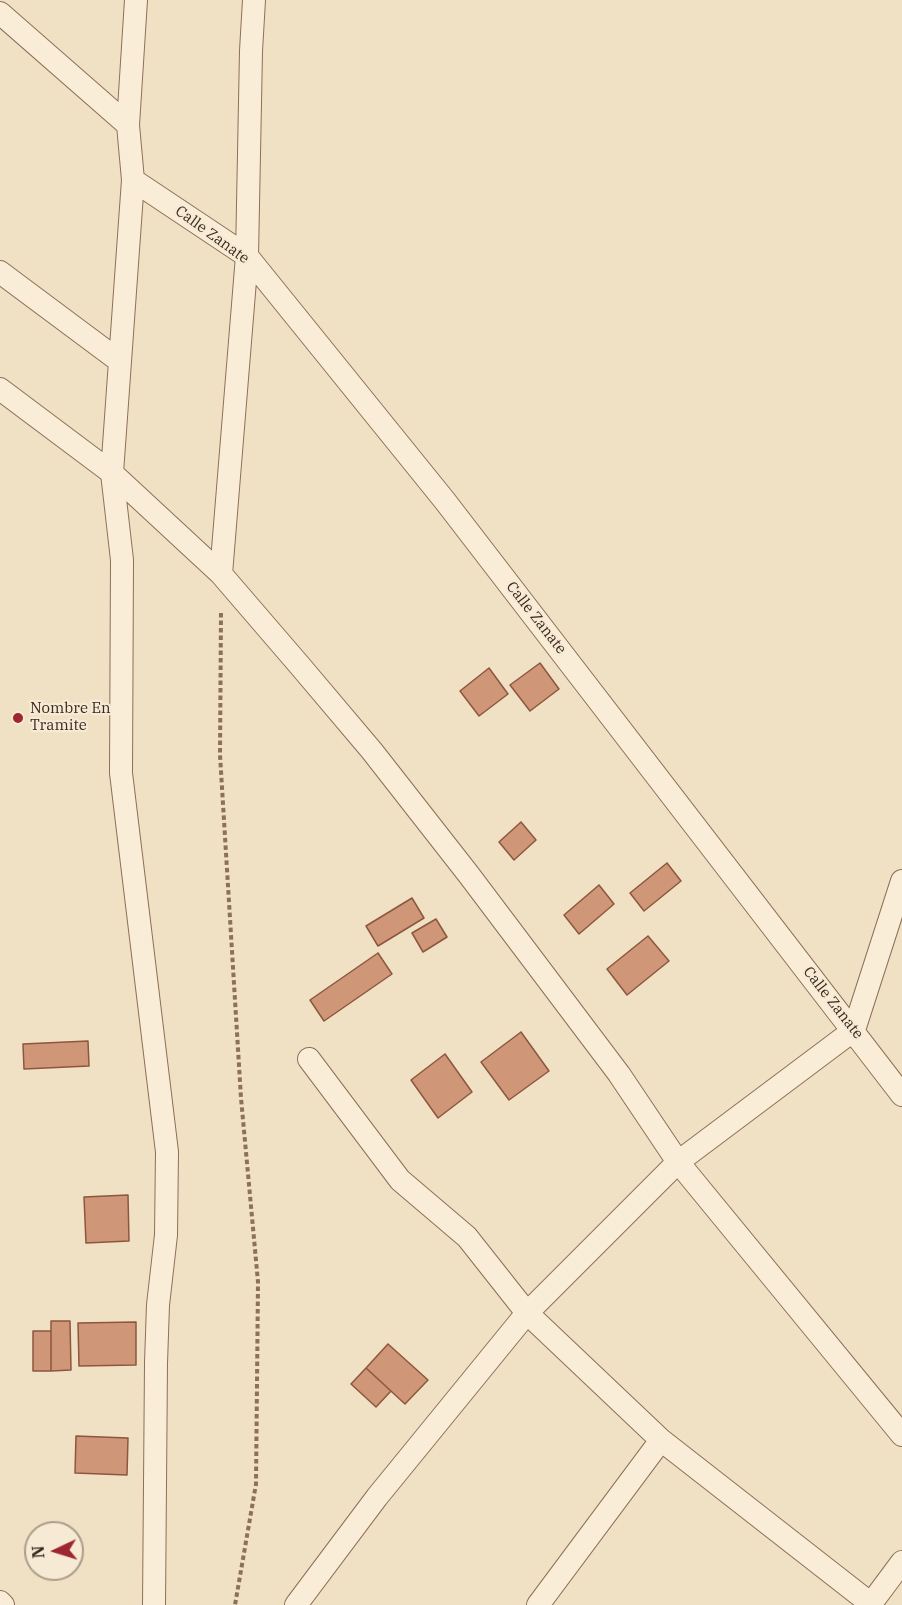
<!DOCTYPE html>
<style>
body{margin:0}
#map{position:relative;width:902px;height:1605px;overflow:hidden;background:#f0e0c4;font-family:"IBM Plex Serif",serif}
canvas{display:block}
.north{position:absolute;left:24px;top:1521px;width:60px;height:60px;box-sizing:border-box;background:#f7ead4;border:2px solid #ac9d8b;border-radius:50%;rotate:266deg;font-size:16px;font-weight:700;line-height:24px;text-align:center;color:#3b2a1e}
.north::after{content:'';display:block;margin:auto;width:21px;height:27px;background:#9e2630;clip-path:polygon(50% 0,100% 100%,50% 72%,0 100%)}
</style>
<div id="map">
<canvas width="902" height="1605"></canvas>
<div class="north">N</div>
</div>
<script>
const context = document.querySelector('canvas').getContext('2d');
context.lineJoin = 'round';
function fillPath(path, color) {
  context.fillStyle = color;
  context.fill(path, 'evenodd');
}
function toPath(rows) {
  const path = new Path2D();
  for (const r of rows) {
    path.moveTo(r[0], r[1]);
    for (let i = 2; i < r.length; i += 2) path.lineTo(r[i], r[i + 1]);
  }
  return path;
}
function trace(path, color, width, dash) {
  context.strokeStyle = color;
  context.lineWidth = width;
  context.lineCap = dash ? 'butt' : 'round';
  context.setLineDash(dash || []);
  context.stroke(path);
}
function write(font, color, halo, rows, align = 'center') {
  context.font = font + ' "IBM Plex Serif",serif';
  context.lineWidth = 4.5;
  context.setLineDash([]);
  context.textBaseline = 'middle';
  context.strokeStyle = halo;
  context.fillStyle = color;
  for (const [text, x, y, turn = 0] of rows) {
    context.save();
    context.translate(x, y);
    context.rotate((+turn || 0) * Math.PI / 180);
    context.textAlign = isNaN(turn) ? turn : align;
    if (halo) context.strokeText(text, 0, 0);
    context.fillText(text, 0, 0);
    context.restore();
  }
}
const building = toPath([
 [540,663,559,689,530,711,510,685,540,663],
 [489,668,508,694,479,716,460,691,489,668],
 [521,822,536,840,514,860,499,842,521,822],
 [667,863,681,881,644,911,630,893,667,863],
 [599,885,614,904,579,934,564,915,599,885],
 [412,898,424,918,378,946,366,926,412,898],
 [436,919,447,937,423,952,412,933,436,919],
 [648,936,669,961,627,995,607,969,648,936],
 [378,953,392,974,324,1021,310,1000,378,953],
 [521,1032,549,1071,509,1100,481,1062,521,1032],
 [88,1041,89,1066,24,1069,23,1044,88,1041],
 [445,1054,472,1092,438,1118,411,1080,445,1054],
 [128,1195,129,1241,86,1243,84,1197,128,1195],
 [51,1321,70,1321,71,1370,51,1371,51,1321],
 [136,1322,136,1365,79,1366,78,1323,136,1322],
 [33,1331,51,1331,51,1371,33,1371,33,1331],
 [388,1344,428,1380,405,1404,366,1368,388,1344],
 [366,1368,391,1391,376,1407,351,1384,366,1368],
 [76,1436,128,1438,127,1475,75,1473,76,1436]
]);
const path = toPath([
 [221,613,220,755,241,1098,258,1282,256,1484,235,1605]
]);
const minor = toPath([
 [136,0,128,125,133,180,112,473,122,560,121,773,167,1152,166,1235,158,1305,156,1363,154,1605],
 [0,13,128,125],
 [133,180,247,256,445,501,902,1095],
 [0,272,118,360],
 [0,389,112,473,221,574,301,667,372,751,469,875,619,1074,678,1162,902,1435],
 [221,574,247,256,251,51,254,0],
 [309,1059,400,1180,467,1237,527,1313,661,1440,871,1604],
 [0,1602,3,1605],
 [296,1605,377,1497,527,1313,678,1162,854,1030,902,881],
 [538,1605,661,1440],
 [870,1605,902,1562]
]);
const markers = [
 [18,718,6,"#9e2630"]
];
const streetNames = [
 ["Calle Zanate",212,235,36],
 ["Calle Zanate",536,618,52],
 ["Calle Zanate",833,1003,52]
];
const poiNames = [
 ["Nombre En",30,709],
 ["Tramite",30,726]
];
fillPath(building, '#d09678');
trace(building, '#8c573e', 1.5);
trace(minor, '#8c7059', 24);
trace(path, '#8c7059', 4, [4.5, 3]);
trace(minor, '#faedd7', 22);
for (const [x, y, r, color] of markers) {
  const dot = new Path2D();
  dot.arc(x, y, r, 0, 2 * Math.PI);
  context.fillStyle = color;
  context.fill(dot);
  trace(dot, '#f7ead4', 2);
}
write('15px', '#3b2a1e', '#f7ead4', streetNames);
write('15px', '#3b2a1e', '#f7ead4', poiNames, 'left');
</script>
